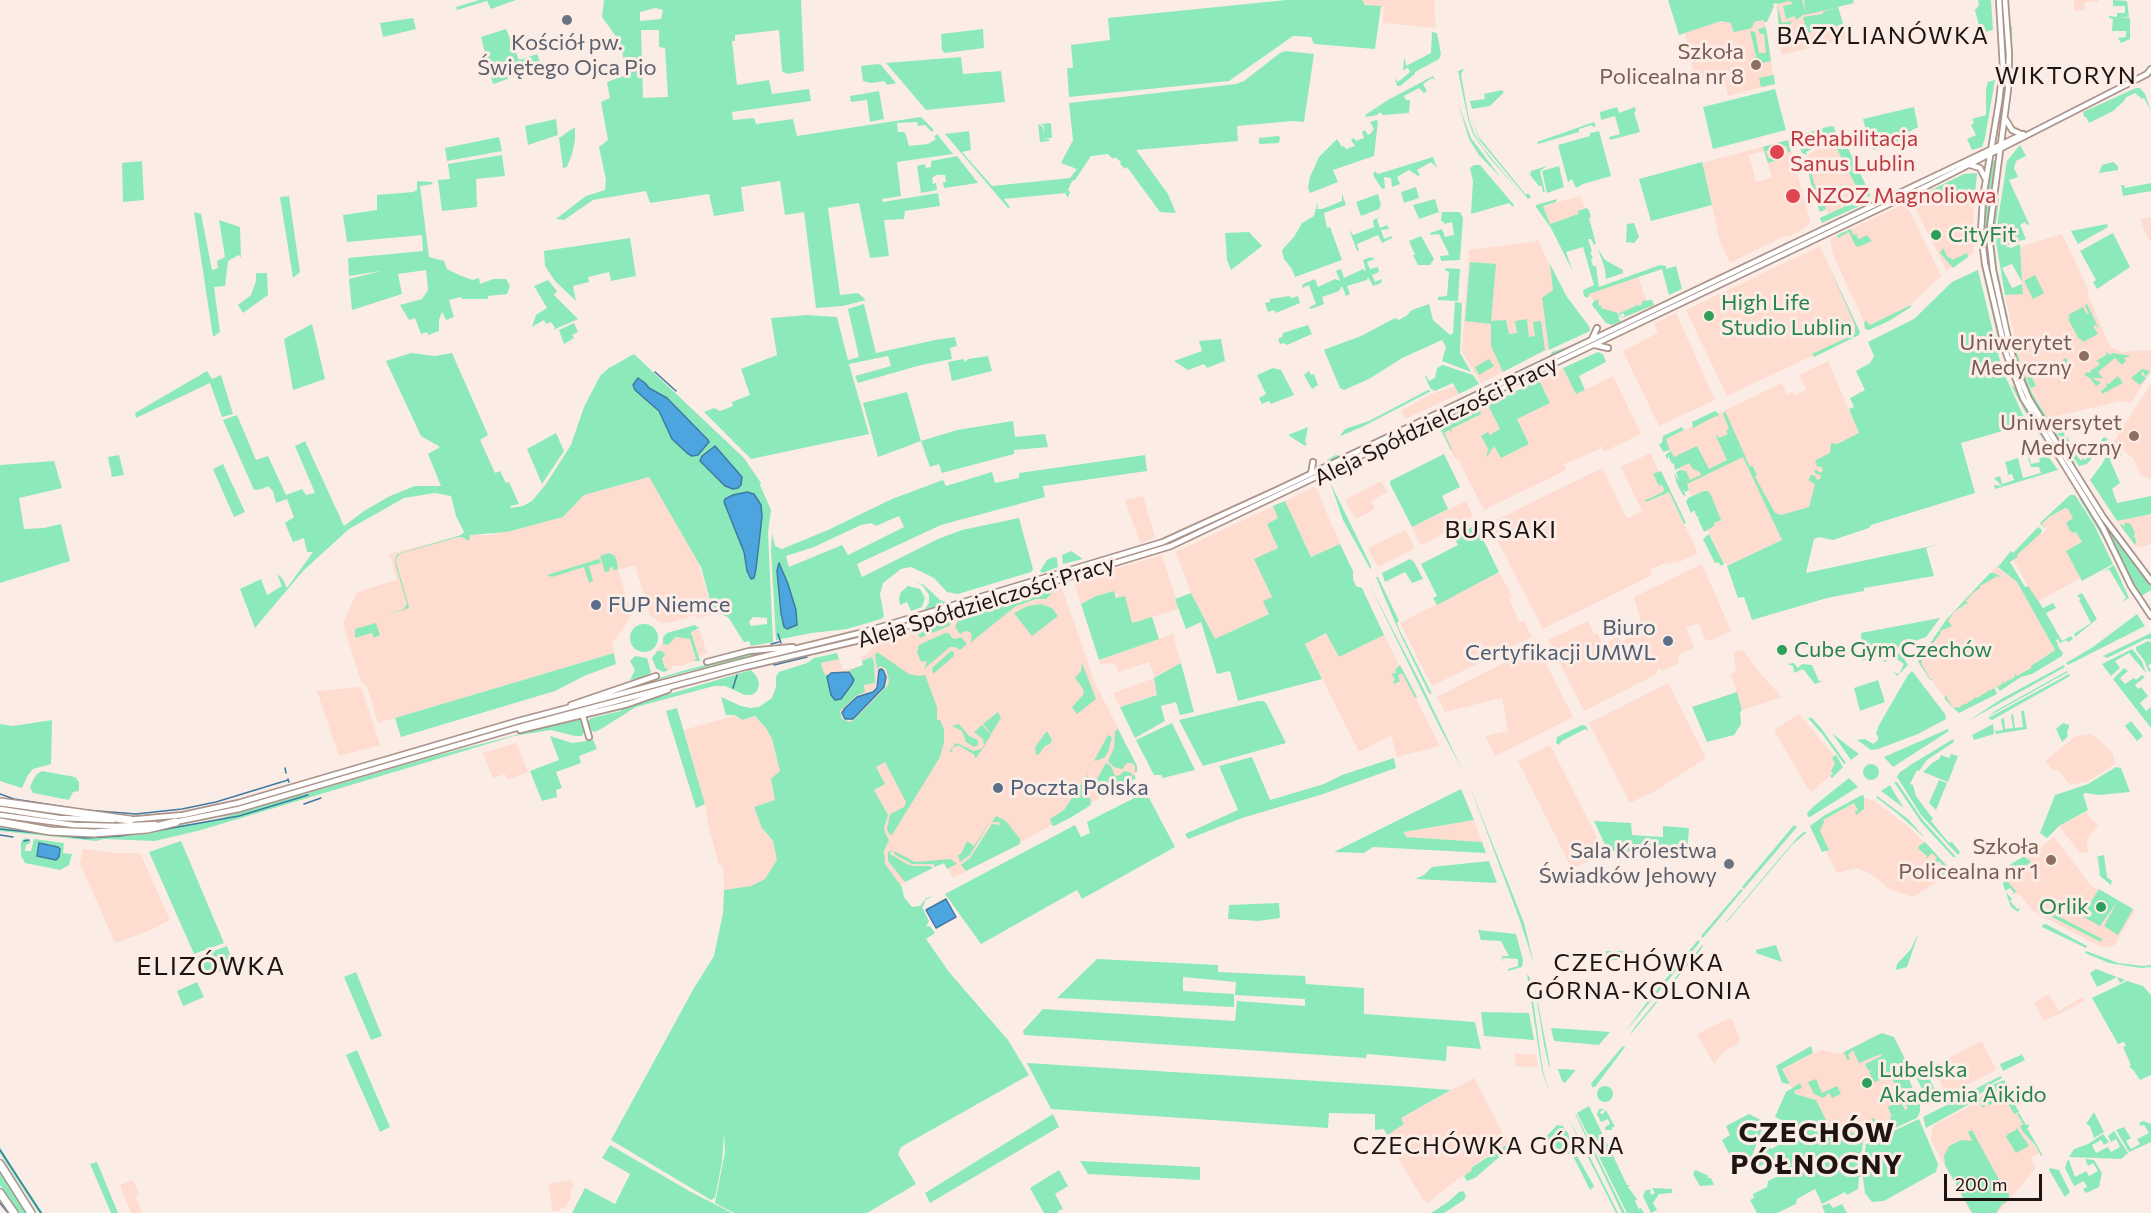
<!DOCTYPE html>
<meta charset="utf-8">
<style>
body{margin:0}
#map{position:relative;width:2151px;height:1213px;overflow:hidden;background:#fcece6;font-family:Commissioner,sans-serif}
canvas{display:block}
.scale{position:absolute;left:1944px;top:1174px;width:98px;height:27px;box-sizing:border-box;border:3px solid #1e1512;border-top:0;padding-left:8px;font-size:18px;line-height:21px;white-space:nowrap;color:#1e1512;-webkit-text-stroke:4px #fcece6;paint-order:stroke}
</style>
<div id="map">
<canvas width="2151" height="1213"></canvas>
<div class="scale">200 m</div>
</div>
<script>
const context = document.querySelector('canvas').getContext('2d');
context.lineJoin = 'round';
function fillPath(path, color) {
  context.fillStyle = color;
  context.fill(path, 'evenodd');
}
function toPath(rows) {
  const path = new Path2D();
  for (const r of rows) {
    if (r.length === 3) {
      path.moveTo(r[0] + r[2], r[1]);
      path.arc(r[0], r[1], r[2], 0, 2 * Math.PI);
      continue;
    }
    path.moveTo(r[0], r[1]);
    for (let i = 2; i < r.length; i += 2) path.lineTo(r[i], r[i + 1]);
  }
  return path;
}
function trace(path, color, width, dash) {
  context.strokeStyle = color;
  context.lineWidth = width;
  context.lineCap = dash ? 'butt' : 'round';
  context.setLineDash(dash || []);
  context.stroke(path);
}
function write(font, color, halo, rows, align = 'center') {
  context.font = font + ' Commissioner,sans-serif';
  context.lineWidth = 6;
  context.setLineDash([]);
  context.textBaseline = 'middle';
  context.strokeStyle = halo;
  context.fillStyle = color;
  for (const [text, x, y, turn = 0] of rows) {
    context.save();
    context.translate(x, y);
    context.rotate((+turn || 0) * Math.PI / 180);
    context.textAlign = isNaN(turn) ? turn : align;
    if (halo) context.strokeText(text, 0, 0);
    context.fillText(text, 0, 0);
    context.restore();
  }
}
const built = toPath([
 [1362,0,1434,0,1436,28,1383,23,1384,7,1365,5],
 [1785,0,1836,0,1847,39,1781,55,1777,2],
 [2074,0,2098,0,2098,2,2085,2,2085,10,2074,11],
 [1762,7,1775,84,1728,96,1723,73,1695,79,1685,33],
 [1788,140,1810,221,1806,228,1788,237,1787,235,1730,263,1720,241,1702,163],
 [1764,151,1772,178,1756,182,1749,155],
 [1833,141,1860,194,1858,200,1828,214,1814,183,1807,155],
 [1977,173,1973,215,1974,253,1958,261,1947,271,1911,200,1964,174],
 [1580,196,1584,206,1583,209,1578,211,1579,214,1550,224,1543,206],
 [1906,203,1941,276,1908,307,1867,328,1833,255,1830,239],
 [2151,217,2151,243,2144,231,2141,219],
 [2062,234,2089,291,2087,293,2110,347,2122,352,2151,350,2151,371,2131,403,2121,401,2048,418,2031,389,2022,369,2005,295,2023,294,2020,247],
 [1538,240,1554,274,1557,296,1542,299,1549,349,1481,383,1462,352,1469,250,1534,242],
 [1820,246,1859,332,1858,334,1727,396,1686,310],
 [1638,276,1647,302,1629,309,1616,314,1601,308,1597,300,1594,301,1589,296,1589,294],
 [1676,313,1715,400,1659,426,1623,351,1658,333,1654,324],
 [1828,361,1859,433,1837,444,1831,443,1830,458,1821,483,1815,484,1809,507,1781,515,1776,514,1782,540,1727,566,1726,563,1724,564,1665,439,1782,383,1787,395,1793,392,1795,395,1806,390,1800,375],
 [1563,368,1576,394,1613,376,1641,434,1604,452,1600,445,1600,449,1564,464,1566,470,1484,510,1459,461,1455,459,1440,428,1496,401,1506,421,1494,446,1501,458,1529,444,1517,419,1549,403,1539,380],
 [2151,383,2151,479,2149,479,2141,475,2133,458,2113,443],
 [1455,386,1459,394,1405,419,1401,411,1431,394],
 [1650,453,1698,553,1677,563,1676,561,1668,565,1667,562,1650,570,1652,575,1543,629,1491,528,1492,522,1602,468,1627,519,1642,511,1621,467],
 [649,477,698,562,713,614,697,619,696,615,668,623,659,622,650,615,635,565,618,570,632,615,612,644,614,653,378,723,367,686,361,682,343,624,357,592,397,580,389,554,462,535,487,535,507,532,563,517,584,495],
 [1381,481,1387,492,1371,501,1375,509,1356,519,1345,500],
 [1313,487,1317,490,1340,544,1311,557,1285,501],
 [1143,496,1155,537,1140,543,1125,500],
 [1466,501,1473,516,1425,544,1420,544,1412,527],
 [2066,503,2102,566,2037,602,2012,557,2038,529,2042,534,2045,532,2047,529,2041,525,2058,508],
 [1273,506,1279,518,1267,524,1278,548,1270,613,1215,640,1191,593,1176,552],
 [2151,514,2151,544,2137,548,2117,521],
 [1406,530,1414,546,1412,550,1378,567,1368,548],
 [1162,555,1179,609,1132,623,1114,591,1096,596,1081,604,1074,583,1075,581],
 [1702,564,1731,631,1709,641,1705,639,1699,624,1686,627,1694,648,1680,654,1678,659,1679,663,1662,671,1659,666,1655,675,1584,711,1548,640,1588,621,1594,634,1597,633,1603,645,1618,637,1621,642,1643,630,1634,597],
 [1998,565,1999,569,2017,582,2055,650,2035,662,2032,668,1960,708,1953,708,1918,663,1954,612,1960,609,1959,607],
 [1499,572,1512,596,1509,598,1519,622,1524,621,1532,637,1432,686,1400,623],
 [1057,588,1062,588,1095,683,1137,766,1135,778,1000,854,953,878,944,862,896,887,856,815,821,663,839,659,843,670,863,665,860,657,866,655,879,640],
 [699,629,707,653,699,657,691,632],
 [1327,633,1339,657,1384,635,1440,746,1397,757,1391,735,1361,751,1358,750,1305,644],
 [1173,634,1181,663,1155,678,1149,662,1118,672,1115,663,1100,664,1099,660],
 [676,637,690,638,696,660,681,666,672,666,672,669,667,671,662,658,664,657,664,653,657,651,662,643,667,645],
 [1537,646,1573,717,1495,756,1485,736,1508,731,1502,698,1445,712,1437,697],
 [1740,650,1744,652,1765,679,1782,697,1742,710,1731,674,1736,672,1734,651],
 [1154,678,1157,694,1120,707,1113,693],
 [1668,683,1706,758,1655,791,1630,803,1589,723],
 [361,687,380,745,339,756,317,691],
 [1799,714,1834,756,1832,758,1835,763,1831,771,1833,773,1812,792,1808,789,1774,730],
 [734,716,742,720,755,716,766,727,772,739,780,772,775,800,754,808,765,833,773,841,778,860,765,879,752,886,724,890,723,865,719,865,708,824,705,804,684,730],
 [2090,734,2101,741,2113,754,2115,764,2089,781,2070,785,2057,769,2054,771,2045,761,2076,736],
 [516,743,528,772,508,780,505,774,493,778,483,753],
 [1550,745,1605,853,1572,869,1518,761],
 [1863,798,1874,801,1911,829,1947,866,1942,879,1913,897,1889,889,1869,873,1857,868,1837,873,1816,831,1822,821],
 [2086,812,2098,826,2087,839,2088,852,2080,853,2059,826],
 [1474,820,1482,842,1406,837,1404,832],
 [2054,837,2091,886,2135,910,2114,946,2101,947,2033,911,2021,896,2015,893,2005,882,2027,858],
 [83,849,116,853,140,853,170,920,148,931,115,943,80,863],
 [2049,994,2059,1011,2082,997,2085,1001,2044,1021,2034,1003],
 [1728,1019,1732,1019,1740,1039,1739,1043,1724,1051,1714,1064,1697,1034],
 [1878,1034,1915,1100,1906,1121,1855,1146,1831,1131,1816,1100,1795,1094,1782,1069,1821,1050,1840,1054],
 [1981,1041,1997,1070,1947,1095,1934,1069,1936,1065],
 [1515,1053,1536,1055,1538,1067,1515,1066],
 [1474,1078,1508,1143,1471,1167,1473,1170,1455,1181,1428,1203,1423,1199,1405,1170,1383,1128],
 [2003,1088,2023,1125,2023,1132,2040,1153,2031,1158,2036,1168,1998,1213,1971,1213,1931,1140,1933,1126],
 [133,1180,139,1194,135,1196,142,1213,131,1213,120,1185],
 [572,1180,574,1188,570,1189,571,1196,566,1207,560,1209,560,1211,553,1211,548,1184]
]);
const green = toPath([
 [479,0,516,0,491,9,487,1,457,10,456,7],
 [604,0,801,0,804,71,787,74,782,71,779,30,735,35,735,41,732,41,737,85,769,80,772,94,809,89,811,101,732,112,733,120,754,118,756,124,793,119,797,136,921,117,934,130,932,132,925,125,918,126,917,122,897,123,898,132,904,132,906,135,909,146,928,144,936,139,934,137,937,134,953,154,897,162,901,196,882,199,883,202,938,193,940,206,905,211,904,219,884,220,889,256,870,258,859,203,828,208,840,295,858,293,866,300,843,306,816,308,804,212,785,215,780,181,741,187,744,211,714,216,709,194,650,203,646,191,593,200,564,220,556,219,586,196,605,190,606,180,599,147,608,140,601,102,610,98,607,82,626,75,626,70,620,42,602,17],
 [655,8,663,10,661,19,640,21,640,12],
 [641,30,659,30,659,47,665,48,668,97,643,98],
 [1286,0,1362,0,1365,5,1381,6,1375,49,1314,44,1311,37,1293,36,1229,81,1069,97,1067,68,1073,68,1071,45,1110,40,1108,18],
 [1668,0,1802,0,1806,13,1804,0,1853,0,1854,3,1838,7,1844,27,1842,27,1841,25,1807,33,1803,17,1823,14,1823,12,1837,8,1803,15,1796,20,1795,16,1786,19,1783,6,1792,4,1791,1,1777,4,1782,23,1792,21,1789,26,1779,28,1777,3,1773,4,1774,6,1767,22,1764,22,1763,20,1754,22,1752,28,1735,32,1733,31,1731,23,1721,21,1679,35],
 [1978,0,1991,0,1993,30,1981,33,1975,10,1979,5],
 [2113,0,2127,1,2129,17,2117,17,2117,13,2125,13,2125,6,2113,6],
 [2109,16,2130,18,2130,39,2121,43,2118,38,2126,37,2126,31,2112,31,2113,19,2109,18],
 [413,18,416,29,383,37,380,23],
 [2009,26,2012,26,2012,31,2013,77,2010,77],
 [1766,27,1771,61,1758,64,1750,31,1755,32,1759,53,1766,53,1764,34,1760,34,1758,29],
 [506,29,519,60,537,54,542,67,493,84,481,37],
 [983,29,984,48,945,53,942,50,941,34],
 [1432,32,1437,33,1441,54,1439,59,1415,72,1415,74,1400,86,1397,86,1395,78,1398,82,1410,72,1408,68,1403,70,1404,59,1405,59,1406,66,1431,53],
 [1286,51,1314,54,1304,122,1293,121,1237,126,1238,141,1136,150,1168,194,1176,213,1160,212,1127,167,1125,169,1120,164,1121,162,1115,157,1113,159,1108,154,1091,156,1075,180,1072,181,1068,190,1070,192,1068,198,1065,193,1004,199,1010,207,1008,208,945,134,969,131,971,150,962,152,992,186,1070,178,1077,169,1061,163,1073,140,1069,103,1236,84,1244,81,1280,53],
 [961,57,963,74,1001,71,1005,102,926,110,886,63],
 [878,64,881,65,896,83,887,85,884,81,871,83,863,81,861,66],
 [1464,69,1461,74,1469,119,1474,133,1483,148,1523,196,1488,156,1473,134,1468,119,1458,71],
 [1774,75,1775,84,1761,87,1759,78],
 [1433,76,1435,80,1432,78,1423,84,1427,91,1424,93,1419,88,1404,96,1406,100,1410,100,1409,113,1383,115,1380,112,1377,115,1366,117,1365,115,1388,100],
 [1995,80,1985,138,1982,147,1972,150,1967,139,1976,135,1971,125,1974,123,1972,119,1986,115,1986,88,1988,82],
 [2136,88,2140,88,2145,94,2151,111,2144,98,2142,99,2135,93,2125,98,2125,100,2113,111,2089,123,2086,117,2084,117,2083,112],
 [1775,89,1786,130,1713,149,1703,107],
 [1502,90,1504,92,1490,106,1472,109,1470,101,1485,99,1484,94],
 [879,91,884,119,870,122,867,100,851,102,850,96],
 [1458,103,1471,138,1501,178,1479,155,1469,139],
 [1617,107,1619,113,1635,107,1636,111,1634,112,1640,132,1610,140,1609,137,1620,134,1615,116,1601,120,1600,112],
 [1914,107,1918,127,1903,135,1906,141,1873,150,1870,139,1868,139,1863,119],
 [1469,115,1479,137,1526,195,1528,193,1531,197,1528,199,1480,141],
 [556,119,558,135,528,145,525,126],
 [1376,120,1378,121,1374,156,1333,170,1338,182,1310,193,1308,188,1310,177,1319,157,1337,139,1342,147,1344,146,1346,149,1355,146,1351,140,1354,138,1356,141,1364,138,1362,132,1365,130,1368,135,1370,134,1374,129,1370,122],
 [1594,122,1596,126,1593,127,1592,125,1579,129,1579,132,1538,144,1537,142],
 [1051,123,1052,138,1044,138,1049,139,1049,141,1040,142,1038,124,1043,127,1044,134,1044,126,1040,124],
 [1831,126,1834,127,1838,138,1842,136,1871,196,1868,197,1860,194,1833,141,1819,148,1818,146,1806,152,1807,155,1802,153,1797,139,1798,135],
 [575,127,575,141,572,154,567,167,563,168,559,138],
 [1599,131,1611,176,1583,184,1576,188,1572,179,1568,182,1558,145,1590,136,1590,133],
 [1278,136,1280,137,1279,143,1259,144,1259,138],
 [499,137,502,151,447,161,445,148],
 [1788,140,1791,151,1788,152,1786,146,1774,145,1774,149,1766,151,1768,158,1776,156,1777,160,1768,163,1763,147],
 [2020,145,2026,156,2016,161,2014,168,2018,177,2009,180,2029,224,2027,225,2025,222,2020,225,2026,239,2005,246,2011,248,2020,244,2022,282,2012,264,2002,268,2012,288,2022,284,2023,294,2005,295,1996,242,1998,220,2007,161],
 [502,155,505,176,476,179,477,207,442,211,438,180,450,179,448,164],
 [957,156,978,183,944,188,943,182,946,182,945,175,936,175,932,178,933,184,936,183,937,190,921,193,917,166,925,164,926,168,931,167,931,161],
 [1433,157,1437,168,1431,162,1417,170,1420,175,1418,176,1409,170,1397,177,1400,184,1392,187,1391,178,1384,177,1385,188,1382,189,1373,175,1375,171,1378,174],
 [1995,160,1987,234,1989,256,1985,254,1983,232,1984,206,1992,161],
 [142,161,144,200,123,202,122,163],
 [1806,161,1809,161,1814,183,1826,205,1825,210,1820,212,1813,193],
 [1702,162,1712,205,1651,221,1639,179],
 [2113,162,2118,166,2118,170,2099,173,2102,165],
 [1474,165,1480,165,1514,205,1513,207,1509,203,1471,214,1473,181,1470,168],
 [1547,166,1540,171,1545,192,1543,192,1542,186,1539,186,1530,175,1531,171],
 [1559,166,1564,187,1547,193,1542,171],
 [1977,173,1975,193,1951,204,1943,193,1916,206,1911,200,1964,174],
 [417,181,432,182,433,184,420,186,429,257,444,261,447,269,459,275,473,280,479,278,480,284,493,279,506,279,510,286,507,294,488,296,488,299,462,299,461,297,449,300,454,317,446,320,442,312,439,320,439,331,428,335,427,332,421,334,415,318,409,320,400,305,422,299,428,290,426,270,398,274,402,294,352,310,349,279,381,271,349,276,348,258,423,251,422,235,347,242,343,215,377,210,377,195,413,192,417,190],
 [2151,183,2151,191,2123,196,2121,185,2124,185,2125,188],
 [1416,187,1419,198,1404,203,1401,192],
 [1342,194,1346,205,1324,213,1327,228,1330,227,1342,260,1295,277,1292,269,1284,259,1282,250,1294,237,1302,223,1314,216,1317,204,1318,204,1317,209,1322,209,1342,201],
 [1378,194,1381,205,1379,209,1361,216,1356,202],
 [289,196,300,272,293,278,280,197],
 [1996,198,1999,198,1994,240,1997,268,2008,318,2007,318,1995,270,1991,237,1993,211],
 [1435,199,1439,212,1419,219,1413,205],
 [1557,199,1556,202,1543,206,1550,224,1578,214,1578,211,1586,208,1589,210,1591,217,1589,218,1596,244,1594,245,1591,239,1588,239,1592,251,1590,252,1593,258,1591,259,1593,266,1596,266,1599,287,1660,265,1666,266,1666,269,1676,266,1682,289,1669,295,1662,269,1589,294,1589,296,1587,298,1584,296,1583,290,1594,285,1583,247,1566,252,1573,272,1551,228,1536,207,1536,205],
 [1858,200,1866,203,1822,223,1820,218],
 [194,212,201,214,212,270,218,268,217,261,225,257,219,220,240,227,241,258,239,255,228,261,225,286,214,287,220,332,213,337],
 [1442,212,1460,212,1463,218,1460,260,1441,261,1440,256,1449,255,1448,252,1439,234,1431,235,1430,233,1442,229,1445,237,1454,235,1452,222,1444,224,1444,222,1441,221],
 [1382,217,1377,219,1380,228,1387,225,1389,229,1381,230,1384,239,1392,236,1392,238,1382,243,1378,235,1357,244,1359,250,1357,251,1349,229,1353,235,1374,227,1373,221,1375,219],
 [1634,223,1639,237,1634,243,1626,242,1627,224],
 [2107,224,2108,227,2078,244,2071,231],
 [1851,229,1853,235,1857,234,1857,237,1859,239,1867,235,1872,241,1858,247,1855,245,1849,232,1838,238,1837,235],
 [1249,232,1262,246,1231,270,1227,260,1225,233],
 [2113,233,2130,267,2097,289,2093,282,2096,280,2080,251],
 [1421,236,1434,259,1430,265,1418,265,1413,255,1415,255,1409,241],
 [630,238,636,276,611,281,609,272,588,277,589,282,573,286,576,301,555,281,545,266,544,251],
 [1943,248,1948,258,1950,257,1952,260,1967,253,1968,257,1953,268,1940,253],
 [1598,249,1605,260,1623,270,1623,273,1606,279,1605,269],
 [1371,257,1375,259,1367,262,1370,269,1378,267,1379,272,1372,275,1375,282,1382,279,1381,283,1373,286,1368,277,1367,280,1347,286,1350,294,1346,296,1342,286,1339,291,1322,297,1324,304,1311,309,1309,307,1316,304,1309,285,1302,288,1303,284,1315,279,1318,287,1335,279,1340,281,1336,271,1341,269,1344,278,1363,269,1366,271,1363,260],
 [1980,261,1991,297,2003,352,2001,352],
 [1470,262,1496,264,1491,321,1506,320,1509,334,1517,333,1515,321,1527,319,1529,337,1535,336,1533,322,1541,321,1545,350,1503,372,1491,346,1491,324,1465,321],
 [1550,264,1567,297,1589,326,1590,331,1549,350,1542,298,1553,290],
 [1445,268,1460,269,1458,301,1438,300,1438,297,1447,296,1449,272,1445,270],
 [1830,268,1860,332,1859,335,1814,357,1812,354,1855,334,1855,325],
 [1978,270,2002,369,2027,424,1961,443,1975,493,1871,525,1869,528,1833,540,1819,537,1814,539,1806,573,1941,544,1926,548,1934,576,1864,588,1864,591,1827,598,1752,620,1744,597,1738,598,1727,566,1782,540,1743,457,1687,484,1689,490,1685,492,1682,487,1686,496,1683,495,1677,484,1674,473,1679,481,1676,472,1680,470,1686,471,1690,480,1701,475,1700,472,1693,469,1689,463,1675,470,1674,463,1672,464,1668,455,1668,460,1665,455,1671,451,1674,457,1697,446,1709,469,1727,460,1716,436,1717,435,1719,438,1728,434,1726,431,1729,429,1723,414,1725,411,1750,467,1752,465,1757,475,1755,477,1775,513,1781,515,1809,507,1815,484,1808,480,1809,479,1811,475,1815,476,1817,480,1820,479,1821,475,1816,474,1814,470,1817,470,1820,473,1823,471,1822,467,1816,466,1817,463,1815,463,1816,460,1830,453,1831,443,1837,444,1859,433,1849,409,1854,407,1850,398,1865,390,1856,371,1870,363,1874,356,1868,342,1914,319,1952,282],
 [256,273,267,273,268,295,243,313,238,305,251,295,256,281],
 [2035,275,2044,293,2033,299,2024,281],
 [548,280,557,291,554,295,578,319,553,330,555,328,551,322,546,324,544,320,532,327,536,315,547,308,534,286],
 [1289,296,1291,298,1298,296,1300,303,1276,313,1274,310,1268,312,1265,303,1270,302,1270,299],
 [1598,299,1599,306,1602,305,1601,308,1618,313,1619,316,1623,315,1618,318,1621,321,1612,325,1606,323,1592,305,1593,302],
 [1652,300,1654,305,1620,319,1625,316,1623,313,1620,315,1619,313,1636,306,1636,304,1638,306,1642,304,1642,301],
 [1455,302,1462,303,1460,353,1471,372,1442,361,1446,347,1442,340,1402,358,1369,379,1344,390,1340,388,1324,350,1326,349,1361,336,1395,318,1399,320,1406,316,1412,310,1429,304,1433,320,1450,335,1453,333],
 [864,304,876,353,935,340,955,337,957,346,950,348,952,359,921,365,858,383,855,376,891,366,888,356,849,364,869,434,751,459,704,412,714,408,720,411,733,406,732,402,750,395,741,369,777,355,771,318,807,315,837,317,848,360,859,357,848,309],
 [2087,304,2099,329,2095,325,2093,326,2098,334,2083,342,2081,339,2079,339,2068,319,2070,318,2068,315,2083,307,2087,314,2089,314,2085,306],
 [1911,305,1911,307,1889,321,1869,330,1865,329,1864,322,1866,321,1870,325],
 [574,323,578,332,572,335,574,338,564,344,559,330],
 [312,324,325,379,293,390,284,339],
 [1308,325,1312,334,1287,345,1284,343,1280,344,1278,339,1282,337,1283,333],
 [1221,339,1225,361,1207,368,1204,364,1188,370,1174,361,1202,351,1199,341],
 [2014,345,2032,393,2075,463,2073,465,2028,393,2021,378],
 [1571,346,1564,351,1486,387,1550,356,1552,352],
 [1598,352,1603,354,1606,362,1579,376,1585,390,1576,394,1563,368],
 [2107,352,2110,355,2113,353,2131,356,2124,358,2126,361,2122,365,2115,358,2098,372,2103,378,2092,378,2101,383,2096,386,2089,377,2085,376,2085,373,2091,372,2091,370,2098,366,2100,363,2096,361,2106,355],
 [411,353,435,356,452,353,488,435,480,440,495,473,500,471,506,483,509,482,519,504,510,506,511,508,523,506,532,501,546,484,571,445,584,407,600,376,609,368,634,354,744,458,761,483,760,485,771,510,768,532,773,642,751,646,749,641,744,642,728,617,713,611,701,567,649,477,584,495,563,517,507,532,470,535,469,541,462,537,458,537,400,554,397,557,396,562,409,607,407,609,384,615,404,609,407,604,395,563,396,556,398,554,461,535,464,532,456,516,451,496,435,493,404,498,349,529,303,571,255,628,240,589,261,579,267,595,282,586,277,574,282,578,287,588,313,552,307,552,304,538,293,542,285,523,294,517,287,499,276,503,273,491,268,486,262,489,254,490,223,420,237,415,256,460,268,456,286,495,302,489,306,495,315,493,295,446,305,441,344,526,364,511,390,496,415,486,441,486,428,454,440,447,421,436,386,361],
 [753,617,767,618,767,624,751,626,749,622],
 [988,356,992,371,952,381,948,362,963,359,965,362,968,359],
 [2063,358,2067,359,2068,364,2065,363,2032,378,2036,386,2031,388,2027,378,2052,364,2053,366,2064,360],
 [1489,359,1494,366,1479,375,1475,367],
 [1568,362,1526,381,1351,465,1522,382],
 [1443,365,1473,375,1479,384,1459,394,1453,383,1435,391,1430,388,1425,376,1426,375,1429,381,1435,378,1437,368],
 [1273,368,1281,370,1294,395,1271,404,1269,401,1262,404,1259,398,1266,394,1257,375],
 [2142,369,2150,371,2146,377,2143,372,2141,374,2146,378,2140,385,2131,378],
 [207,371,212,379,221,375,233,414,222,417,210,383,136,418,135,413],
 [1309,371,1311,375,1314,374,1318,385,1312,389,1304,375],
 [2118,376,2123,383,2102,394,2101,391,2107,386,2106,383,2109,384],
 [1539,380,1550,403,1517,419,1529,444,1501,458,1494,446,1487,457,1487,452,1489,451,1481,436,1488,432,1490,435,1500,429,1488,405,1480,410,1481,414,1451,429,1452,432,1449,430,1444,433,1452,449,1451,450,1440,428],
 [2011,385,2016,389,2036,427,2064,473,2023,408],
 [1481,389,1375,441,1327,463,1327,460,1336,455,1339,456,1374,440],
 [1428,390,1431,391,1364,426,1329,441,1340,436,1345,429,1369,421],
 [907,392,921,441,957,430,1013,421,1015,437,1045,434,1048,447,1014,450,1014,454,942,473,939,464,930,467,921,441,878,457,863,403],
 [1715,411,1719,414,1718,417,1716,416,1693,428,1692,422],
 [2080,424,2087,425,2061,431,2066,431,2064,433,2065,437,2067,437,2072,445,2070,446,2081,461,2082,458,2085,460,2104,437,2108,439,2087,464,2079,466,2057,432,2064,428],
 [1308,427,1305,442,1307,443,1305,446,1288,435],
 [1682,427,1684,430,1666,439,1670,450,1663,452,1659,444,1662,443,1663,436],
 [556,433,564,451,542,484,527,449],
 [2111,447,2122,455,2110,460,2120,483,2112,489,2117,503,2151,496,2151,514,2117,521,2090,480,2102,464],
 [2042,449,2043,449,2058,470,1995,489,1994,485,2002,486,1994,478,2000,476,2002,484,2014,480,2012,474,2007,475,2008,473,2005,462,2018,458,2023,478,2041,473,2039,467,2031,467,2027,455,2028,453,2031,464,2040,462,2039,458,2043,456],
 [1444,454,1460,487,1442,496,1448,509,1412,527,1390,484,1390,481],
 [119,455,124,475,112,477,108,457],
 [1145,455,1147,471,1043,486,1045,497,941,525,857,564,862,577,938,539,962,530,1019,518,1033,569,1031,572,958,594,947,592,934,578,924,573,911,567,901,569,883,583,880,594,884,616,881,619,847,629,812,633,776,640,771,550,772,533,775,546,782,549,828,530,892,499,943,480,946,486,992,472,995,483,1019,478,1019,473],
 [899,516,904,527,848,555,842,545,789,567,786,556,814,547,861,525,871,523,876,526],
 [54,461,62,488,19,498,24,529,44,528,61,524,70,561,0,583,0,465],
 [223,464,245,512,234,517,213,469],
 [1661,471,1686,523,1684,524,1669,492,1646,502,1645,500,1645,498,1646,500,1663,492,1664,489,1662,485,1659,486,1653,474],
 [1330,482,1371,566,1371,570,1343,520],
 [1704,491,1708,491,1711,495,1721,520,1714,523,1714,526,1704,532,1698,519,1699,517,1697,517,1694,510,1691,513,1686,502,1688,498],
 [2070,495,2075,495,2094,525,2113,564,2082,581,2066,551,2082,542,2076,532,2073,533,2070,531,2066,523,2073,518,2068,509,2065,508,2049,517,2041,525,2047,530,2040,523],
 [2081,496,2107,540,2112,553,2079,498],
 [1285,501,1311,557,1340,544,1353,571,1353,579,1356,586,1362,588,1384,635,1339,657,1326,633,1305,644,1322,679,1238,701,1230,671,1217,674,1201,622,1186,629,1175,599,1191,593,1215,639,1269,614,1263,601,1272,597,1254,559,1278,548,1267,524,1278,518,1273,506],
 [2095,511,2151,585,2151,590,2140,597],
 [2125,523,2129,523,2132,526,2135,534,2133,537,2135,537,2136,542,2135,545,2120,525,2122,524,2124,527],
 [1476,525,1499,572,1437,605,1433,598,1437,596,1421,564,1458,545,1453,536],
 [2038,527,2042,530,2041,533,2017,555,2018,557,2010,562,2025,587,2028,586,2043,608,2053,603,2056,608,2046,613,2062,641,2071,636,2073,639,2068,642,2066,640,2060,643,2058,639,2056,640,2059,648,2063,653,2062,656,2032,674,2021,677,2000,691,1997,687,2002,684,2002,682,2004,683,2009,680,2009,678,2010,680,2015,677,2015,674,2017,676,2031,668,2031,666,2055,650,2017,582,1998,567,2011,551,2013,553],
 [1709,534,1724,564,1721,566,1718,562,1715,563,1703,539],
 [1071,551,1083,559,1063,564,1062,555],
 [609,553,615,556,618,566,617,570,614,570,612,567,609,568,610,571,605,572,600,556],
 [1053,557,1057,558,1058,567,1043,573,1040,571,1047,560],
 [599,559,601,563,589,566,593,581,589,583,584,567,552,577,547,575],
 [1410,559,1414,562,1423,579,1412,583,1405,572,1385,582,1382,573],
 [2114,565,2129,598,2121,602,2126,598,2109,569,2102,572],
 [1990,573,1994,573,2000,576,2001,578,1998,576,1980,586,1980,588,1973,593,1965,602,1968,602,1968,604,1967,603,1954,612,1948,621,1952,626,1940,631,1941,633,1933,643,1931,647,1937,653,1935,652,1923,659,1921,663,1930,679,1934,680,1930,680,1918,661,1946,620],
 [1376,577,1378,577,1399,621,1397,623,1399,629,1432,694,1429,693,1400,634],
 [917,582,924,585,940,600,951,604,923,612,929,603,929,595,923,586],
 [1034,584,862,637,779,656,535,721,231,809,174,820,106,824,71,823,0,813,0,811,43,818,105,823,149,821,209,812,552,714,731,667,862,635],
 [1369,584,1420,682,1462,769,1439,726],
 [908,586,920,589,925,598,922,607,911,611,907,602,900,605,899,598,901,592],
 [1057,588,1046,599,1036,599,1016,606,970,643,972,636,970,632,965,631,960,634,955,627,961,615],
 [1114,591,1116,598,1125,596,1132,623,1152,617,1159,639,1099,660,1081,604,1096,596],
 [2082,593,2097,619,2075,637,2074,634,2091,623,2079,600,2081,599,2077,596],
 [1041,604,1052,608,1058,616,1032,636,1014,613,1028,606],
 [2137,614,2145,626,2068,665,2066,663,2093,647],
 [952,618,954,619,949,626,920,638,917,629],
 [1940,618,1926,637,1862,661,1861,633],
 [376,623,380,635,374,638,372,633,355,638,355,629],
 [644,638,14],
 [695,625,699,628,691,632,700,661,694,661,696,659,690,639,676,637,668,645,663,644,663,637,667,633],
 [947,632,946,634,949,633,952,638,956,639,961,637,967,644,960,650,955,647,950,647,924,669,927,661,921,662,917,652,919,645],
 [2151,633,2151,639,2146,639,2107,658,2103,656],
 [2148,641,2151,642,2151,663,2148,666,2151,670,2149,672,2144,660,2136,650,2136,647],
 [780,649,682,673,604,695,682,671,760,651],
 [2132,649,2142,661,2146,673,2129,653,2115,661,2120,668,2111,676,2102,664],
 [657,651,661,651,664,653,665,656,662,658,665,668,668,669,667,671,663,672,656,668,652,658],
 [951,651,954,652,954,656,933,674,932,668],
 [877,652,909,674,919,676,925,675,937,707,937,720,940,720,944,729,944,742,940,757,892,835,889,834,887,829,890,814,904,807,906,802,885,762,876,767,885,784,874,790,888,815,884,828,885,833,889,840,884,851,885,864,902,887,904,897,912,907,920,906,926,898,934,896,925,900,924,905,922,907,929,921,926,927,930,926,935,933,926,939,949,972,1008,1040,1029,1075,901,1147,898,1154,916,1184,867,1213,734,1213,715,1203,725,1152,724,1133,722,1162,715,1198,711,1200,611,1140,694,988,714,956,723,913,724,890,751,886,765,879,777,860,773,841,762,828,754,807,775,800,771,779,780,771,772,739,766,728,755,716,742,720,735,715,726,715,721,697,741,706,750,708,759,707,772,698,776,687,776,677,779,672,807,663,814,658,837,653,839,659,821,663,824,674,829,675,827,677,841,699,854,681,850,670,863,665,862,661,872,657,874,662,875,683,864,685,865,692,856,696,840,711,842,719,850,722,854,720,888,685,889,680,886,669,880,666,877,669,875,655],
 [614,653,616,664,584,676,555,691,401,737,395,718],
 [1895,653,1901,654,1908,665,1897,676,1894,672,1899,674,1904,664,1895,658,1892,660,1888,658,1886,662,1883,661],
 [635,656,647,658,651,672,648,676,630,680,635,670,630,661],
 [1082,663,1096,699,1077,714,1072,707,1084,694,1083,689,1075,678,1081,671],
 [1181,663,1194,712,1180,715,1176,702,1161,706,1165,721,1135,738,1120,707,1157,695,1154,678],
 [1794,663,1798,668,1802,664,1812,665,1819,681,1823,681,1815,684,1803,669,1794,673,1793,666,1787,664],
 [1400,665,1417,697,1415,698,1402,673,1398,675,1400,681,1394,684,1393,682,1395,680,1391,672,1394,674,1396,673,1395,670],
 [2064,665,2065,667,1968,721,2003,698],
 [2124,668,2128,671,2120,678,2125,684,2134,678,2136,680,2142,675,2145,677,2135,685,2138,689,2141,687,2148,696,2140,703,2146,711,2151,707,2151,728,2113,679],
 [751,670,757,677,759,684,757,691,752,695,745,695,725,686,714,686,636,707,601,729,595,732,590,730,587,722,591,718,621,711,621,709,632,705],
 [1912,671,1945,714,1946,719,1918,734,1878,749,1871,750,1857,740,1865,739,1873,744,1878,740,1878,736,1876,734,1879,725,1908,675],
 [2067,671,2068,672,1989,716,1995,711],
 [2069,674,2070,676,1992,720,1988,718],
 [1878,680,1885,702,1860,711,1854,688],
 [1993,686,1996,691,1997,694,1959,713,1952,707,1944,698,1947,695,1947,698,1953,708,1957,707,1958,708,1962,706,1961,704,1963,705,1968,703,1968,700,1969,702,1974,699,1975,697,1976,698,1981,696,1981,693,1982,695,1987,692,1988,689,1989,691,1994,688],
 [1737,692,1742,710,1740,712,1741,724,1734,735,1707,742,1692,707],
 [1258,701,1263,701,1266,703,1286,743,1203,766,1179,720],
 [677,708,705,804,696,808,666,711],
 [2021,711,2024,711,2027,729,1996,734,1995,731,2003,730,2001,719,2004,718,2005,729,2013,728,2011,715,2013,714,2015,728,2023,727],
 [998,712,1001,718,991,734,983,724],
 [1808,718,1812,718,1821,728,1846,763,1844,764,1823,735],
 [577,719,581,720,584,726,585,730,582,736,575,736,551,730,514,736,201,830,155,841,104,839,96,841,0,831,0,825,118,835,214,820,435,756],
 [52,720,51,764,33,769,28,775,22,788,0,781,0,724,13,726],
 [2131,721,2143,736,2137,741,2125,726],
 [1172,723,1195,770,1163,778,1161,775,1154,775,1136,740],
 [2063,723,2069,725,2069,728,2067,731,2068,736,2062,742,2056,729],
 [959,724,969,736,978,740,978,745,974,747,966,742,962,731,952,726],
 [1993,724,1994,734,1974,740,1972,735],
 [982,725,991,735,977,757,974,758,975,755,958,745,956,747,954,746,951,750,953,752,950,752,950,750,954,745,957,743,973,751,981,749,984,745,983,739,974,732],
 [1582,725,1586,726,1588,731,1585,729,1562,741,1559,745,1556,743,1557,737],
 [1118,729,1137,766,1137,772,1135,772,1135,766,1132,763,1127,763,1122,769,1114,767,1108,761,1114,748,1115,731],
 [1948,729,1949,731,1893,767,1884,757],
 [1047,731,1052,740,1050,744,1045,746,1039,754,1036,755,1035,747],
 [1832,733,1848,746,1859,754,1851,760],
 [1108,735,1112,737,1108,752,1104,758,1094,761],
 [550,736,572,743,593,740,597,749,579,756,581,763,556,772,562,788,556,790,557,797,542,801,530,771,559,760],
 [1953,739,1954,742,1927,760,1919,771,1917,770,1910,784,1913,785,1916,796,1933,819,1931,821,1949,843,1952,842,1960,852,1958,855,1921,815,1897,777,1899,773,1912,764],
 [1951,754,1958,756,1948,782,1923,772,1932,763,1939,759,1941,755,1949,758],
 [1836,755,1843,767,1832,778,1830,776,1833,773,1831,771,1835,763,1832,758],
 [1252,757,1270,800,1324,784,1342,775,1394,758,1396,768,1320,795,1242,818,1188,839,1185,834,1238,810,1219,766],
 [1106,763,1111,766,1115,776,1120,775,1124,771,1132,773,1130,782,1133,774,1136,778,1115,793,1105,796,1097,794,1097,779],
 [1871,772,8],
 [2116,767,2121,768,2130,792,2099,795,2086,793,2083,794,2088,810,2059,826,2047,838,2040,833,2055,795,2088,784],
 [42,771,75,777,79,782,79,791,73,792,69,800,33,793,30,787,33,780,37,774],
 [1088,774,1087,783,1091,805,1070,818,1054,826,1052,825,1050,819,1064,810],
 [1849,778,1858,787,1810,817,1808,817,1807,813,1814,806],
 [1939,780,1947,783,1936,810,1929,803],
 [1894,782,1897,782,1922,819,1956,857,1953,857,1921,822],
 [1469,784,1524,923,1534,964,1519,918],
 [1890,785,1895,794,1904,808,1881,791],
 [1461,789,1474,820,1404,832,1406,837,1482,842,1486,853,1373,847,1364,853,1334,852],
 [1146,792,1175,847,1082,899,1077,890,981,944,945,894,1075,825,1081,837,1090,833,1087,822],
 [1862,795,1864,796,1864,809,1856,815,1855,812,1858,810,1854,803,1823,820,1824,822,1820,831,1829,850,1822,852,1810,826,1825,815],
 [1876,795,1908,819,1925,838,1898,814,1877,798],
 [993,816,970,855,960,862,958,855,961,854,967,841,974,846],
 [996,816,1006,821,1020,839,1020,844,966,871,961,865,970,858,992,824,1001,825,999,822,992,822],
 [1594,821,1631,823,1632,835,1663,837,1663,826,1689,828,1687,855,1608,851],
 [1794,825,1797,827,1744,889,1742,887],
 [1805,831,1806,833,1792,845,1727,922,1726,922,1778,860,1798,837],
 [25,838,30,840,30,843,26,845,25,851,31,851,34,839,64,843,63,853,72,854,69,865,60,870,25,863,21,856,21,842],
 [181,841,224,943,194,954,149,852],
 [1925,842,1948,867,1945,877,1941,879,1942,874,1937,871,1943,867,1940,861,1931,865,1937,858,1932,853,1926,859,1927,856,1918,848,1919,846],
 [892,850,890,854,907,864,913,866,930,866,933,868,905,882,888,861,888,852],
 [894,851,915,862,951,859,957,864,947,869,944,863,935,867,933,864,912,864,894,854],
 [2104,855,2107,877,2112,881,2111,885,2100,876,2098,858,2096,857],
 [2024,856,2031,862,2007,881,2016,891,2014,894,2012,894,2014,893,2010,888,2005,891,2012,899,2010,901,2017,909,2020,908,2018,912,2011,907,2003,884,2008,866],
 [1489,861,1497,883,1415,879,1424,875,1432,867],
 [1741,889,1743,890,1703,938,1701,936],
 [2099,889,2133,909,2118,935,2104,926,2117,902,2100,926,2082,916],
 [1279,903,1280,918,1258,921,1228,919,1229,905],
 [2050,912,2102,939,2101,942,2048,915],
 [2046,924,2087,946,2086,948,2042,927,2042,925],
 [1478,930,1516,934,1523,960,1522,967,1508,971,1508,969,1518,966,1518,959,1503,958,1502,963,1502,956,1509,956,1501,941,1481,940],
 [1919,932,1907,967,1896,970,1897,964,1911,949],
 [1698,940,1700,942,1625,1032,1650,998],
 [1703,944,1702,948,1630,1035,1634,1028],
 [1776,945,1782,962,1756,953,1756,950],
 [227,946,234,966,204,977,197,957],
 [1606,951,1624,951,1624,960,1606,960],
 [2086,951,2118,963,2143,966,2151,965,2151,967,2141,968,2109,963,2085,953],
 [1097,959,1218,965,1218,972,1305,976,1306,984,1364,988,1364,1014,1475,1022,1481,1049,1447,1046,1446,1061,1367,1054,1366,1058,1024,1035,1023,1031,1043,1009,1235,1021,1237,1001,1305,1006,1305,999,1235,995,1236,982,1183,977,1183,991,1234,994,1234,1007,1057,998],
 [2096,969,2117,977,2125,980,2120,983,2117,977,2097,987,2090,973],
 [356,972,382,1036,371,1040,344,977],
 [1527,974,1530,978,1543,1071,1550,1094,1542,1071],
 [1533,977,1550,1066,1549,1066,1544,1045],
 [2127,981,2143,986,2151,995,2151,1075,2140,1080,2134,1071,2129,1066,2131,1065,2123,1047,2126,1046,2124,1042,2118,1044,2092,998],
 [197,982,204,997,183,1006,177,991],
 [1481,1012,1529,1013,1534,1040,1484,1036],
 [1551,1028,1569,1029,1610,1032,1599,1045,1554,1041],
 [1882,1033,1894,1037,1907,1063,1910,1082,1920,1105,1920,1112,1917,1118,1868,1140,1865,1135,1871,1128,1868,1121,1874,1118,1879,1126,1891,1120,1890,1117,1892,1116,1888,1107,1900,1100,1905,1110,1908,1109,1891,1077,1874,1082,1869,1072,1872,1070,1868,1070,1865,1064,1882,1056,1881,1054,1859,1063,1853,1050,1848,1055,1850,1059,1847,1060,1844,1052],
 [1623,1046,1625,1047,1595,1087,1592,1087,1591,1084,1593,1081],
 [1811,1046,1813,1053,1782,1069,1790,1084,1782,1083,1776,1066],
 [357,1050,390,1127,380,1132,346,1055],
 [2021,1053,2025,1060,2003,1071,2000,1064,2021,1055],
 [1027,1063,1399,1086,1451,1090,1401,1118,1404,1124,1387,1135,1384,1129,1375,1130,1375,1114,1329,1113,1328,1128,1051,1109],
 [1558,1069,1564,1069,1576,1070,1565,1083,1562,1081],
 [1926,1072,1938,1096,1928,1101,1916,1077],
 [2001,1076,2002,1078,1993,1083,1977,1097,1973,1090],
 [1816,1079,1822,1093,1837,1086,1841,1094,1832,1098,1829,1093,1823,1098,1814,1094,1808,1082],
 [2004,1080,2008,1086,2006,1088,2019,1112,2014,1114,2005,1098,1989,1105,1988,1103,1983,1108,1978,1100,1994,1084],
 [1800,1083,1802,1088,1794,1091,1795,1094,1816,1100,1830,1128,1833,1122,1838,1119,1842,1127,1862,1138,1853,1144,1855,1145,1863,1142,1861,1158,1858,1158,1857,1171,1861,1172,1861,1177,1859,1177,1858,1189,1847,1195,1845,1192,1822,1204,1815,1189,1797,1199,1796,1204,1777,1213,1757,1213,1750,1200,1754,1198,1753,1194,1767,1187,1768,1181,1778,1176,1780,1171,1774,1159,1756,1168,1766,1141,1771,1149,1796,1136,1788,1123,1775,1117,1786,1092],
 [1605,1094,8],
 [1971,1093,1975,1101,1926,1128,1923,1117],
 [1589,1106,1627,1185,1630,1185,1628,1187,1637,1199,1635,1201,1639,1209,1641,1208,1644,1213,1627,1213,1577,1113],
 [1599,1109,1604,1109,1600,1112,1602,1115,1606,1110,1615,1127,1612,1127,1612,1130,1605,1130,1605,1127,1610,1124,1608,1119,1601,1122,1597,1114],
 [2094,1112,2104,1132,2094,1138,2090,1126,2086,1124],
 [2019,1113,2026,1125,2028,1124,2029,1127,2027,1128,2042,1154,2042,1157,2035,1145,2023,1132,2020,1126,2023,1124,2017,1114],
 [1053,1114,1059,1127,930,1203,925,1193],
 [1575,1114,1576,1114,1625,1213,1622,1213],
 [1749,1114,1765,1122,1750,1161,1747,1165,1738,1171,1722,1140,1730,1135,1726,1126],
 [1568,1118,1591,1159,1618,1213,1616,1213],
 [1919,1119,1938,1164,1936,1172,1884,1201,1872,1202,1865,1193,1862,1171,1866,1144],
 [2143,1121,2151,1124,2151,1142,2129,1152,2116,1130,2124,1127,2131,1138,2126,1141,2131,1149,2140,1144,2137,1139,2149,1133,2144,1125,2141,1126,2139,1123],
 [1557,1125,1563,1126,1568,1133,1573,1149,1594,1186,1590,1190,1573,1156,1550,1145,1551,1141,1544,1139],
 [2016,1127,2029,1146,2016,1153,2005,1135,2008,1136,2006,1132,2008,1134,2016,1130],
 [1972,1130,2004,1189,2006,1188,2009,1194,2009,1199,2005,1203,2003,1203,1996,1213,1973,1213,1971,1211,1945,1165,1944,1156,1949,1146,1961,1140,1972,1141,1968,1132],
 [2114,1131,2128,1153,2121,1159,2069,1157,2074,1149,2088,1144,2103,1134,2109,1142,2104,1145,2101,1140,2092,1145,2096,1153,2108,1147,2111,1152,2120,1147,2116,1139,2111,1142,2108,1136],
 [1511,1142,1514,1143,1497,1159,1475,1178,1467,1181,1464,1176,1472,1170,1471,1168],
 [610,1145,691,1192,732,1213,572,1213,585,1188,615,1204,630,1174,602,1158],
 [0,1147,18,1176,43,1213,39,1213,15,1177,0,1153],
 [2085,1159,2094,1160,2102,1173,2099,1187,2086,1193,2083,1189,2087,1187,2084,1181,2074,1186,2065,1168,2067,1161,2069,1160,2075,1177,2086,1171,2089,1176,2098,1171,2093,1163,2088,1166],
 [1080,1161,1200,1167,1200,1180,1088,1174],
 [97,1162,118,1213,111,1213,90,1164],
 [2050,1168,2059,1170,2070,1192,2065,1197,2049,1170],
 [1059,1170,1068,1186,1055,1194,1063,1209,1058,1211,1058,1213,1044,1213,1030,1188],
 [1695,1170,1709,1176,1707,1178,1711,1178,1714,1185,1700,1186,1693,1174],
 [0,1171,27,1213,19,1213,0,1185],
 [1652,1188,1672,1189,1672,1193,1659,1194,1653,1203,1657,1210,1651,1213,1643,1196,1645,1191,1650,1189,1651,1195,1655,1193],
 [1463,1191,1466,1195,1464,1200,1444,1213,1431,1213,1448,1202,1459,1192],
 [1829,1203,1833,1208,1842,1204,1847,1213,1825,1213,1822,1206]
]);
const water = toPath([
 [638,378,645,383,649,388,667,398,708,440,709,442,698,455,692,456,687,453,672,439,659,411,635,390,633,385,638,378],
 [715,446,742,477,741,485,738,488,733,489,725,486,700,461,702,456,715,446],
 [747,492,754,494,761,505,762,517,756,569,754,578,751,579,747,571,744,552,724,502,725,499,733,495,747,492],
 [779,563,788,584,796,610,797,625,787,629,784,627,781,613,777,571,779,563],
 [881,669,883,670,886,677,884,687,853,719,845,719,842,713,845,708,857,697,873,692,877,688,879,670,881,669],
 [849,672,854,680,852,684,841,699,835,700,831,695,827,677,831,673,849,672],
 [39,843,58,847,60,849,59,857,56,860,37,856,39,843],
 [946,899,956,917,936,928,926,910,946,899]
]);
const stream = toPath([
 [655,372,676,391],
 [778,634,781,643],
 [771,644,779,642],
 [774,665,807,657],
 [733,688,737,675],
 [285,768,286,773],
 [288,779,289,782],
 [0,794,14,799,85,810,136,814,182,809,216,802,288,780],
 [304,804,321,798],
 [0,829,85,838,120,836,145,832],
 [150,832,239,816,308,795],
 [0,835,13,837],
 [24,841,29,840],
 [0,1150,41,1213],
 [0,1203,8,1213]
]);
const secondary = toPath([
 [1999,0,2003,68,1999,102,1983,198,1981,232,1985,264,2006,353,2023,398,2103,528,2131,586,2151,616],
 [2005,0,2009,54,2008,90,1989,235,1993,270,2010,347,2016,368,2029,399,2103,517,2151,581],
 [2006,120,2012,130,2021,134],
 [1970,165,1980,168,1985,178],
 [1592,339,1597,328],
 [1595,345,1608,348],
 [1311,474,1313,462],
 [707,662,749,651,793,647],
 [571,705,656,676],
 [583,716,589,737],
 [520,730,628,704,668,690],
 [0,809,59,818,113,820],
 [0,815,74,825,116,826,155,824],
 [127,820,183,815,238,803,518,721,741,662,864,632,1163,542,1279,489,2023,134],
 [175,822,239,809,523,726,745,667,864,639,1171,546,1927,186,2147,74,2151,69]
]);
const motorway = toPath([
 [0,802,130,820],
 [0,822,50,831,94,833,147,829,176,822],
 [0,1164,31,1213],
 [0,1193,14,1213]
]);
const markers = [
 [567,20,6,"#6b7280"],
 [1756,65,6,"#8d6e63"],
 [1777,152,8,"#e0444e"],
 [1793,196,8,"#e0444e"],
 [1936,235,6,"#2e9e5b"],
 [1709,316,6,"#2e9e5b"],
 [2084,356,6,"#8d6e63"],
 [2134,436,6,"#8d6e63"],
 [596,605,6,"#5c6f8a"],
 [1668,641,6,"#5c6f8a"],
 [1782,650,6,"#2e9e5b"],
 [998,788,6,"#5c6f8a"],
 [2051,860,6,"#8d6e63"],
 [1729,864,6,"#6b7280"],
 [2101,907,6,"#2e9e5b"],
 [1867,1083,6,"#2e9e5b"]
];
const worshipNames = [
 ["Kościół pw.",567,43],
 ["Świętego Ojca Pio",567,68],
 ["Sala Królestwa",1717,851,"right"],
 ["Świadków Jehowy",1717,876,"right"]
];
const educationNames = [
 ["Szkoła",1744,52],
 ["Policealna nr 8",1744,77],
 ["Uniwerytet",2072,343],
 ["Medyczny",2072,368],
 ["Uniwersytet",2122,423],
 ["Medyczny",2122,448],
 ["Szkoła",2039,847],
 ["Policealna nr 1",2039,872]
];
const healthNames = [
 ["Rehabilitacja",1790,139],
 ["Sanus Lublin",1790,164],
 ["NZOZ Magnoliowa",1806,196]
];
const leisureNames = [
 ["CityFit",1948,235],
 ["High Life",1721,303],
 ["Studio Lublin",1721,328],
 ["Cube Gym Czechów",1794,650],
 ["Orlik",2089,907,"right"],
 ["Lubelska",1879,1070],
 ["Akademia Aikido",1879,1095]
];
const streetNames = [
 ["Aleja Spółdzielczości Pracy",1436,421,-26],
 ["Aleja Spółdzielczości Pracy",986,602,-17]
];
const serviceNames = [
 ["FUP Niemce",608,605],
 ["Biuro",1656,628,"right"],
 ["Certyfikacji UMWL",1656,653,"right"],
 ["Poczta Polska",1010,788]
];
const neighbourhoodNames = [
 ["BAZYLIANÓWKA",1883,36],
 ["WIKTORYN",2066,76],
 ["BURSAKI",1501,530],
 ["CZECHÓWKA",1639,963],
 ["GÓRNA-KOLONIA",1639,991],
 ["CZECHÓWKA GÓRNA",1489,1146]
];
const quarterNames = [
 ["ELIZÓWKA",211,966]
];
const districtNames = [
 ["CZECHÓW",1817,1133],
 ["PÓŁNOCNY",1817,1165]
];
fillPath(built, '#fedccf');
fillPath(green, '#8ceaba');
fillPath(water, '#4da5df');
trace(water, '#3f7aa2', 1.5);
trace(stream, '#3f7aa2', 1.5);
trace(secondary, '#ab948a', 8);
trace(motorway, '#ab948a', 10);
trace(secondary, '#fff', 4.5);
trace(motorway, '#fff', 7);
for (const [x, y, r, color] of markers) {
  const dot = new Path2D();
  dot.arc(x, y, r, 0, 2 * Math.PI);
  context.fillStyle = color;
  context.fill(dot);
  trace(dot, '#fcece6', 2);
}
write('22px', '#5b616d', '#fcece6', worshipNames);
write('22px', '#785e54', '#fcece6', educationNames, 'right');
write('22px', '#be3a42', '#fcece6', healthNames, 'left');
write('22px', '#27864d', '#fcece6', leisureNames, 'left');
write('22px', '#1e1512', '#fcece6', streetNames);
write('22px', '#4e5e75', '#fcece6', serviceNames, 'left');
context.letterSpacing = '1.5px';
write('24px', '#1e1512', '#fcece6', neighbourhoodNames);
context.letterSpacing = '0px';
context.letterSpacing = '1.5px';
write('26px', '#1e1512', '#fcece6', quarterNames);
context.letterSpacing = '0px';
context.letterSpacing = '1.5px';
write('bold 28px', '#1e1512', '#fcece6', districtNames);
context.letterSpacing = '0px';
</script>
